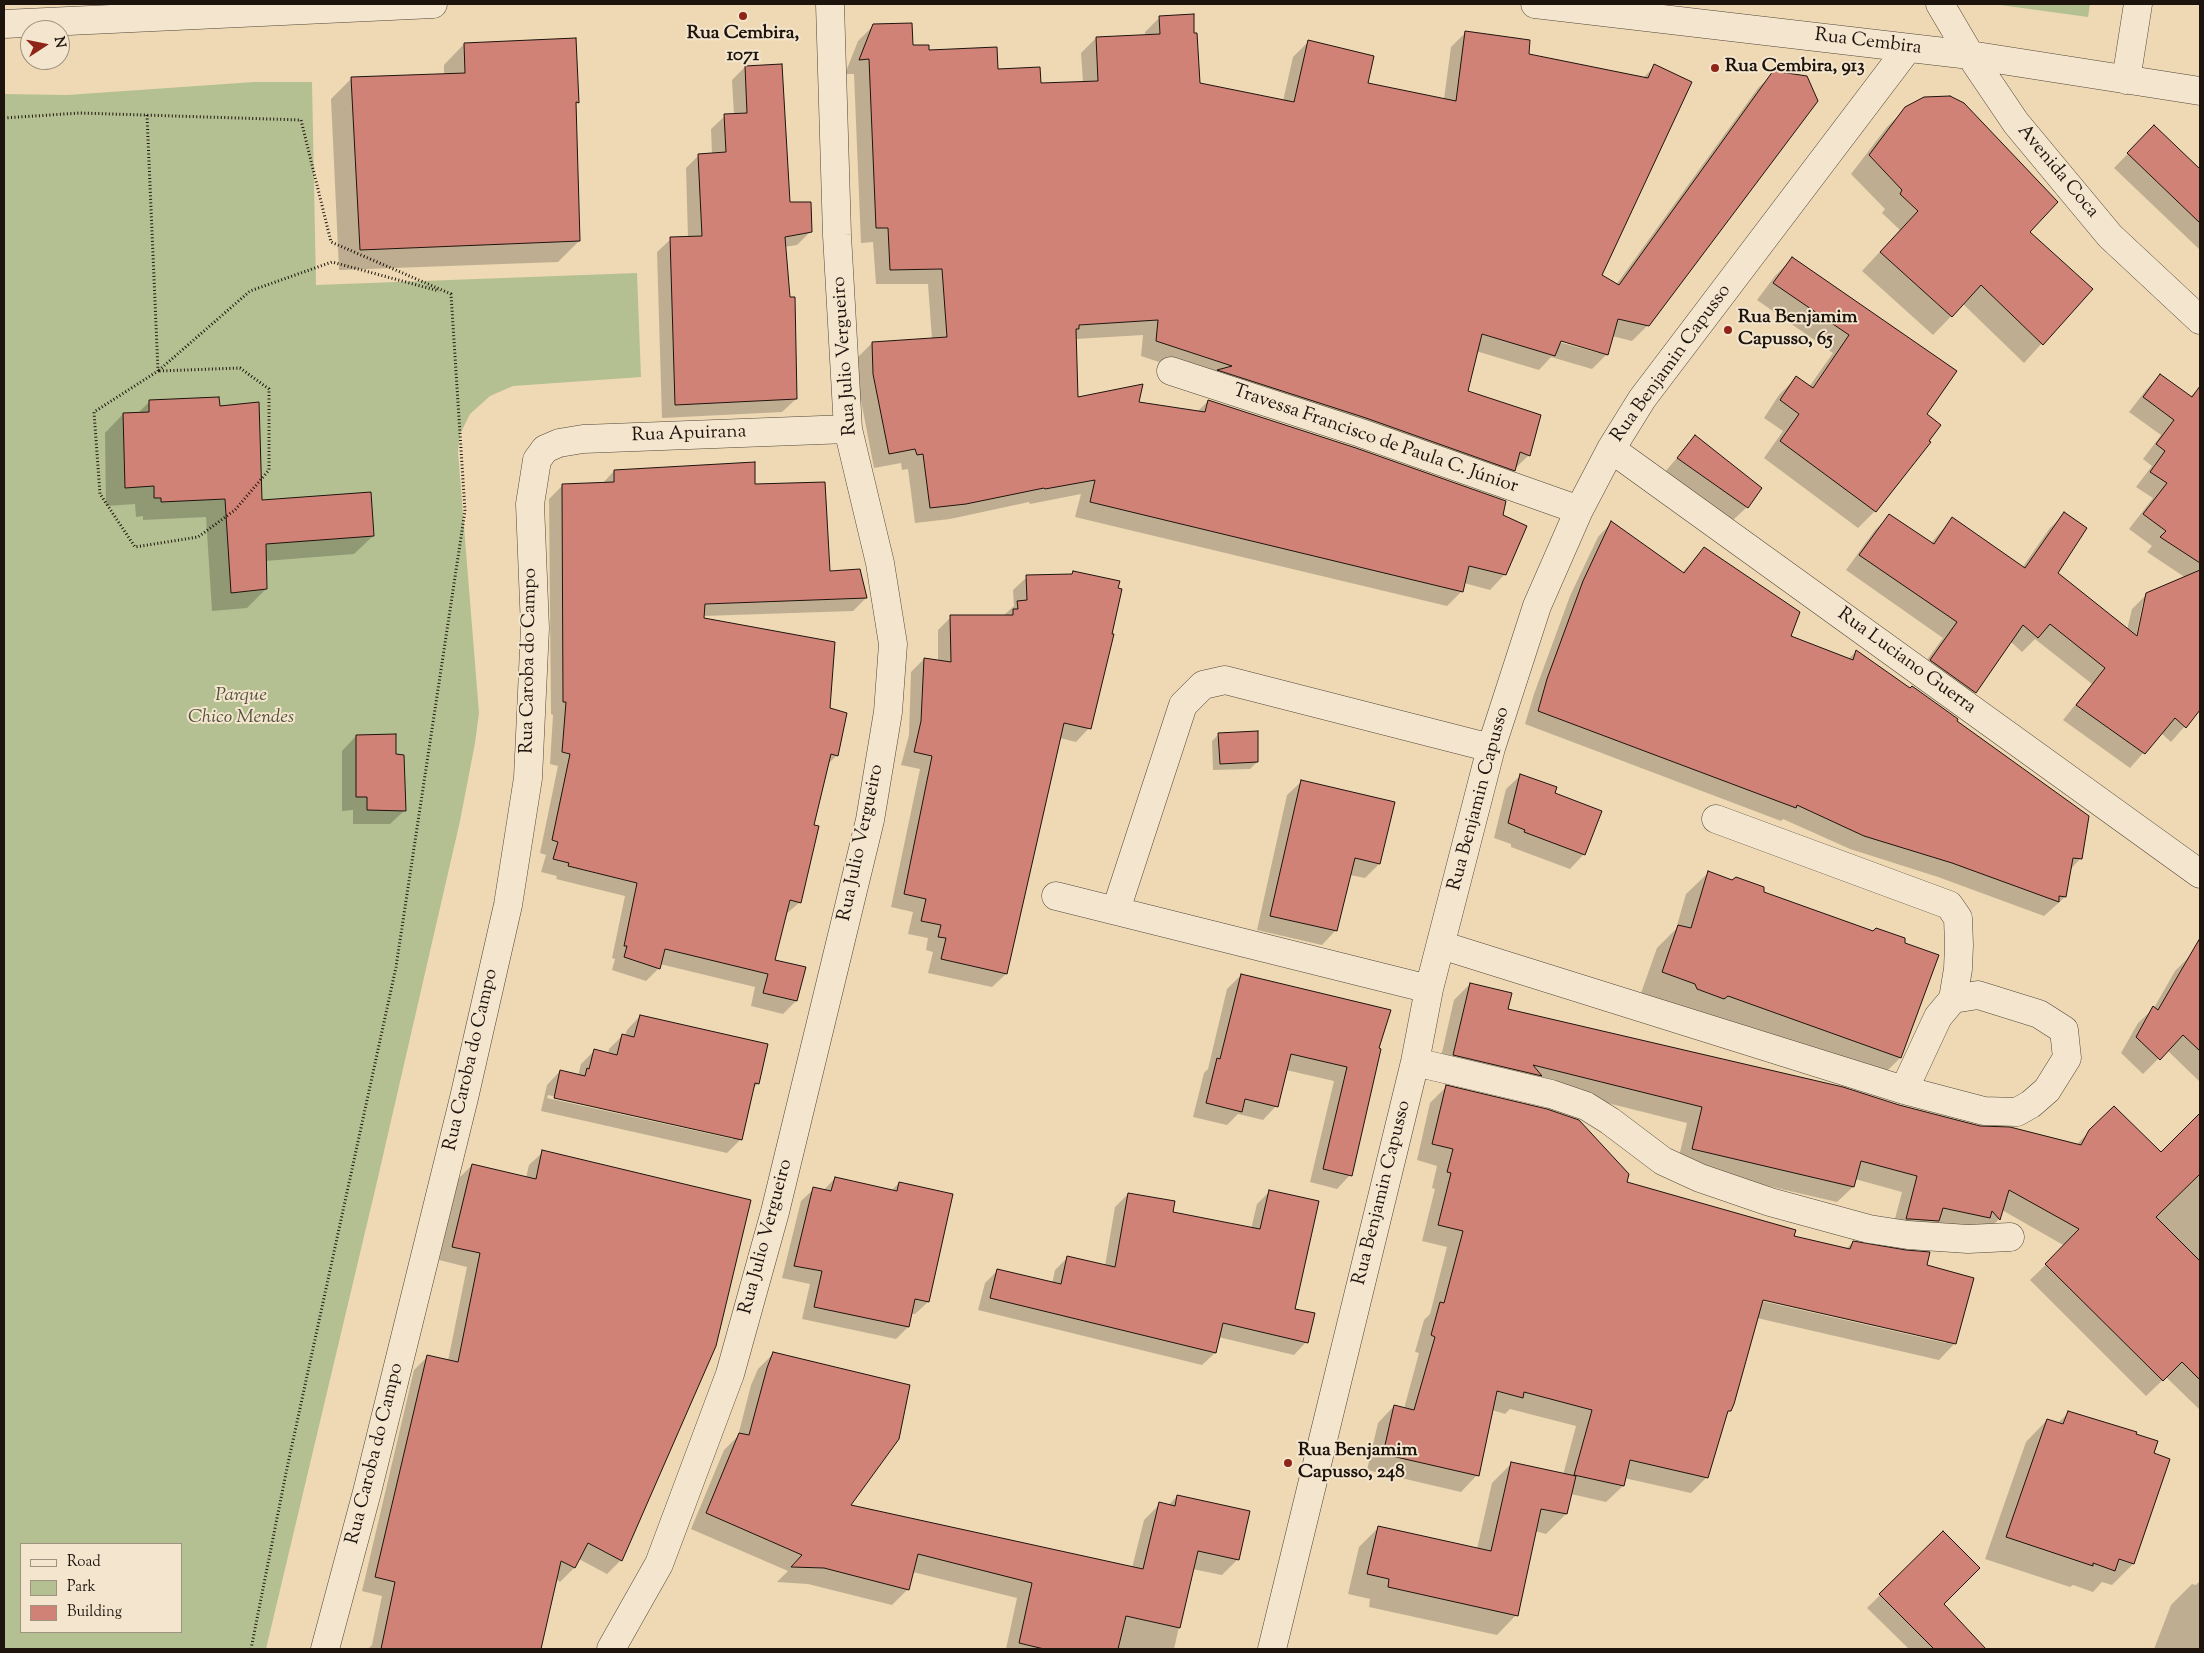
<!DOCTYPE html>
<meta charset="utf-8">
<style>
body{margin:0}
#map{position:relative;width:2204px;height:1653px;overflow:hidden;background:#eed9b4;font-family:"Sorts Mill Goudy",serif}
canvas{display:block}
.frame{position:absolute;inset:0;border:5px solid #1e140e;pointer-events:none}
.legend{position:absolute;left:20px;top:1543px;width:162px;height:90px;box-sizing:border-box;background:#f4e6ce;border:1px solid #9e9281;margin:0;padding:6px 9px;list-style:none;font-size:15px;color:#1e140e}
.legend li{display:flex;align-items:center;gap:10px;height:25px}
.legend b{width:25px;border:1px solid #9e9281}
.north{position:absolute;left:20px;top:20px;width:50px;height:50px;box-sizing:border-box;background:#f4e6ce;border:1px solid #9e9281;border-radius:50%;rotate:79deg;font-size:14px;font-weight:700;line-height:20px;text-align:center;color:#1e140e}
.north::after{content:'';display:block;margin:auto;width:18px;height:22px;background:#8f2418;clip-path:polygon(50% 0,100% 100%,50% 72%,0 100%)}
</style>
<div id="map">
<canvas width="2204" height="1653"></canvas>
<div class="frame"></div>
<ul class="legend">
<li><b style="height:6px;background:#f4e6ce"></b>Road</li>
<li><b style="height:14px;background:#b4c091"></b>Park</li>
<li><b style="height:14px;background:#d18276"></b>Building</li>
</ul>
<div class="north">N</div>
</div>
<script>
const context = document.querySelector('canvas').getContext('2d');
context.lineJoin = 'round';
function fillPath(path, color) {
  context.fillStyle = color;
  context.fill(path, 'evenodd');
}
function toPath(rows) {
  const path = new Path2D();
  for (const r of rows) {
    path.moveTo(r[0], r[1]);
    for (let i = 2; i < r.length; i += 2) path.lineTo(r[i], r[i + 1]);
  }
  return path;
}
function trace(path, color, width, dash) {
  context.strokeStyle = color;
  context.lineWidth = width;
  context.lineCap = dash ? 'butt' : 'round';
  context.setLineDash(dash || []);
  context.stroke(path);
}
function write(font, color, halo, rows, align = 'center') {
  context.font = font + ' "Sorts Mill Goudy",serif';
  context.lineWidth = 4;
  context.setLineDash([]);
  context.textBaseline = 'middle';
  context.strokeStyle = halo;
  context.fillStyle = color;
  for (const [text, x, y, turn = 0] of rows) {
    context.save();
    context.translate(x, y);
    context.rotate((+turn || 0) * Math.PI / 180);
    context.textAlign = isNaN(turn) ? turn : align;
    if (halo) context.strokeText(text, 0, 0);
    context.fillText(text, 0, 0);
    context.restore();
  }
}
const green = toPath([
 [1993,4,2090,4,2088,17],
 [254,82,312,82,316,285,637,273,641,377,513,386,490,396,470,414,460,434,458,452,479,713,475,743,460,821,376,1186,266,1649,4,1649,4,94,67,95],
 [21,1544,181,1544,181,1632,21,1632]
]);
const shadow = toPath([
 [1160,17,1199,84,1283,101,1293,57,1308,42,1366,84,1444,99,1451,47,1466,32,1527,55,1643,78,1655,66,1600,276,1616,285,1758,88,1774,73,1648,325,1632,341,1612,336,1607,354,1592,369,1551,357,1539,370,1476,351,1466,392,1529,455,1498,485,1210,379,1141,356,1143,335,1075,339,1077,399,1137,403,1197,412,1208,401,1501,515,1505,574,1490,590,1464,583,1462,591,1447,606,1075,517,1081,494,1030,504,1029,502,950,519,915,523,908,469,902,470,901,463,874,468,859,390,857,358,872,343,932,339,928,284,876,284,873,242,861,243,854,74,845,74,858,41,873,26,912,46,1040,84,1083,82,1081,53,1096,38,1145,36,1145,32],
 [1556,338,1599,351,1599,353,1555,341],
 [464,44,578,102,574,106,579,241,558,262,339,270,331,99,352,78,444,75,444,65],
 [745,67,789,204,811,231,797,245,784,247,796,399,782,412,662,418,657,252,671,239,688,238,686,168,699,155,712,154,711,129,725,116,734,115,732,80],
 [1906,108,2028,232,2091,289,2024,363,1963,304,1933,335,1862,271,1900,230,1882,213,1885,209,1851,174,1887,127],
 [2154,127,2200,170,2200,250,2114,168],
 [1792,259,1926,415,1875,511,1858,528,1764,458,1783,431,1764,418,1779,395,1796,378,1809,387,1833,353,1757,300,1775,276],
 [2160,375,2190,397,2200,387,2200,713,2198,711,2171,742,2161,733,2130,768,2063,720,2092,684,2035,639,2022,652,2010,641,1975,692,1961,707,1916,675,1943,638,1846,570,1875,530,1889,516,1931,543,1952,519,2022,568,2050,528,2065,514,2056,573,2127,630,2132,609,2147,594,2186,578,2147,552,2152,546,2129,529,2153,498,2136,487,2152,466,2143,459,2161,435,2129,412,2146,390],
 [2143,602,2145,602,2137,642,2135,642],
 [150,401,218,407,261,502,373,536,354,554,265,561,266,589,247,608,212,611,206,517,143,520,143,516,136,517,135,504,106,506,105,433,123,414,137,414],
 [1695,437,1747,507,1732,521,1664,473],
 [614,471,754,486,829,573,866,598,853,611,703,616,703,619,828,709,837,755,827,765,812,826,800,902,785,915,774,961,804,968,796,1001,783,1014,751,1006,755,987,660,964,659,968,646,981,612,970,615,959,612,958,625,896,556,879,557,876,541,872,546,855,540,853,558,766,550,764,553,715,551,714,549,499,562,486,602,484],
 [1611,523,1682,573,1704,548,1790,637,1848,659,1856,652,1955,721,2080,859,2070,870,2065,897,2044,916,1938,877,1850,849,1783,819,1781,821,1525,724,1534,694,1570,596,1598,537],
 [1073,572,1089,728,1076,742,1060,738,1006,974,992,987,928,973,933,952,926,950,928,938,908,934,913,912,891,907,920,769,901,765,909,735,911,672,924,659,938,661,938,630,951,617,1004,615,1014,606,1013,590,1027,577,1070,576],
 [1219,734,1257,762,1250,769,1213,770,1212,741],
 [356,736,405,810,390,824,353,824,353,810,342,811,342,751],
 [1521,775,1553,794,1584,854,1570,869,1511,847,1511,844,1494,838,1506,789],
 [1302,781,1379,864,1365,878,1350,875,1336,930,1322,945,1257,930,1287,795],
 [1708,873,1904,943,1900,1058,1879,1079,1641,993,1657,948,1676,929,1686,894],
 [2191,955,2200,960,2200,1082,2167,1050,2143,1074,2121,1053,2138,1023,2154,1008,2175,971],
 [1241,975,1377,1049,1350,1175,1337,1189,1310,1182,1334,1081,1286,1070,1276,1106,1263,1120,1238,1114,1227,1125,1193,1117,1204,1073,1208,1069,1227,989],
 [1470,984,1507,1010,1980,1127,2076,1145,2114,1108,2161,1154,2200,1118,2200,1410,2166,1377,2146,1396,2030,1280,2065,1246,2002,1210,1999,1219,1984,1234,1891,1234,1902,1192,1855,1179,1853,1187,1837,1202,1677,1165,1687,1123,1532,1084,1438,1070,1454,1000],
 [640,1016,758,1083,752,1090,741,1139,727,1153,541,1111,547,1085,560,1071,578,1076,581,1064,595,1050,608,1054,609,1049,622,1036,625,1036,627,1030],
 [548,1095,733,1136,733,1139,547,1098],
 [1446,1087,1625,1183,1793,1237,1846,1249,1853,1242,1925,1266,1955,1343,1939,1360,1757,1318,1707,1477,1691,1493,1624,1478,1623,1486,1606,1502,1571,1494,1566,1514,1546,1534,1535,1531,1516,1615,1497,1635,1369,1607,1370,1599,1348,1594,1359,1547,1379,1527,1477,1549,1492,1483,1512,1463,1563,1475,1576,1426,1510,1409,1505,1414,1492,1410,1477,1475,1461,1492,1367,1470,1378,1423,1394,1406,1404,1409,1419,1353,1415,1352,1424,1320,1430,1314,1447,1247,1422,1241,1435,1189,1432,1188,1437,1166,1417,1160,1430,1103],
 [1758,1297,1946,1340,1946,1343,1757,1300],
 [543,1152,715,1346,621,1560,607,1574,579,1559,574,1568,560,1582,556,1579,540,1649,368,1649,372,1645,382,1596,362,1591,414,1370,428,1356,448,1361,467,1267,439,1260,458,1179,472,1165,526,1178,529,1165],
 [835,1178,891,1191,899,1183,951,1194,928,1302,915,1314,911,1314,908,1327,896,1339,802,1319,810,1284,782,1278,801,1201,814,1189,823,1191],
 [1270,1191,1293,1310,1306,1342,1294,1355,1218,1337,1215,1353,1202,1365,978,1310,985,1283,997,1271,1052,1284,1055,1270,1068,1257,1105,1266,1115,1207,1128,1194,1172,1213,1251,1229,1257,1204],
 [774,1353,849,1505,1132,1568,1144,1520,1160,1504,1168,1506,1177,1496,1238,1559,1222,1575,1192,1569,1174,1649,1006,1649,1017,1598,913,1572,908,1589,892,1605,808,1584,777,1582,788,1571,691,1529,724,1450,738,1436,751,1385,758,1369],
 [2068,1413,2135,1435,2153,1454,2133,1564,2112,1585,2102,1582,2093,1592,2073,1585,2070,1587,1985,1559,2026,1442,2047,1420,2057,1424],
 [1943,1533,1942,1604,1983,1649,1909,1649,1867,1608],
 [2200,1581,2200,1649,2154,1649,2171,1605,2192,1584,2196,1585]
]);
const building = toPath([
 [1194,14,1194,33,1197,33,1200,83,1294,102,1308,40,1374,56,1368,83,1456,101,1465,31,1530,40,1529,54,1648,78,1654,64,1692,82,1602,275,1619,285,1773,71,1807,76,1818,101,1649,326,1618,319,1608,355,1561,341,1555,356,1482,334,1468,391,1541,415,1530,456,1520,452,1515,471,1366,418,1217,370,1232,366,1156,341,1158,320,1079,325,1079,329,1076,329,1078,397,1143,384,1139,402,1205,412,1208,400,1356,448,1506,501,1503,515,1527,526,1506,575,1469,566,1463,592,1090,502,1095,480,1045,489,1044,488,966,504,930,508,923,454,917,455,915,449,889,454,873,374,872,342,947,337,942,269,890,270,888,228,876,228,869,59,859,60,873,24,912,23,913,45,929,45,929,50,997,47,998,69,1040,67,1041,83,1098,81,1096,37,1160,34,1159,16,1194,14],
 [576,38,579,103,576,102,580,241,360,250,351,77,465,73,464,43,576,38],
 [782,64,790,202,811,202,812,232,785,237,790,297,795,297,797,399,675,405,670,237,702,236,698,154,726,152,724,114,747,113,745,66,782,64],
 [1950,96,1964,103,2058,202,2030,232,2093,289,2043,345,1981,285,1952,317,1880,252,1918,211,1900,194,1902,190,1869,155,1905,107,1924,97,1950,96],
 [2154,125,2200,169,2200,223,2127,153,2154,125],
 [1792,257,1957,371,1927,414,1941,425,1929,441,1931,442,1876,512,1780,441,1799,414,1780,400,1796,376,1813,388,1849,335,1773,283,1792,257],
 [2160,374,2192,397,2200,386,2200,563,2160,537,2166,531,2143,514,2167,483,2150,472,2165,451,2156,444,2174,420,2143,397,2160,374],
 [219,397,220,406,259,402,262,500,371,492,374,536,266,544,267,589,231,593,225,499,161,502,161,498,154,498,154,486,125,488,123,413,149,412,149,400,219,397],
 [1695,435,1762,488,1748,508,1677,458,1695,435],
 [755,462,755,484,825,482,830,571,860,569,867,598,705,604,704,618,835,642,830,708,847,713,838,756,831,754,814,825,819,826,801,903,790,900,775,960,806,967,797,1001,763,993,768,974,665,949,660,969,624,957,627,946,624,946,637,883,568,866,569,863,553,859,558,842,552,840,570,754,562,752,566,702,563,702,562,484,614,482,614,470,755,462],
 [2064,512,2087,528,2058,573,2137,636,2146,593,2200,570,2200,710,2186,728,2175,718,2145,754,2076,705,2105,668,2050,624,2038,638,2023,625,1976,693,1930,660,1957,622,1859,555,1889,514,1934,544,1952,517,2025,568,2064,512],
 [1611,521,1684,573,1704,547,1800,612,1791,636,1853,660,1856,650,1910,688,1912,686,1958,719,1957,721,2089,816,2082,859,2073,858,2066,897,2059,896,2059,902,1952,863,1864,836,1797,805,1796,808,1538,711,1547,679,1583,581,1611,521],
 [1073,571,1120,581,1118,588,1122,589,1112,634,1114,634,1091,729,1064,723,1007,974,941,959,946,938,938,937,941,925,921,921,926,899,904,894,932,756,914,752,921,721,924,658,951,662,950,615,1013,615,1013,609,1018,609,1017,601,1027,600,1026,575,1072,574,1073,571],
 [1258,731,1258,762,1220,764,1218,733,1258,731],
 [396,734,396,754,404,755,406,811,367,810,367,797,356,797,356,735,396,734],
 [1520,774,1557,787,1555,793,1602,811,1585,855,1524,832,1525,830,1508,823,1520,774],
 [1301,780,1395,802,1380,864,1355,858,1337,931,1270,916,1301,780],
 [1708,871,1732,880,1736,877,1764,887,1764,892,1873,931,1876,928,1905,938,1905,943,1939,955,1901,1058,1728,996,1724,999,1697,989,1695,984,1662,972,1678,925,1691,928,1708,871],
 [2200,938,2200,1051,2183,1035,2160,1060,2136,1037,2153,1006,2158,1010,2200,938],
 [1241,974,1391,1010,1379,1048,1381,1049,1352,1176,1323,1169,1347,1067,1291,1054,1278,1107,1245,1099,1242,1112,1206,1103,1217,1058,1220,1059,1241,974],
 [1470,983,1512,993,1508,1009,1843,1087,1899,1105,1980,1126,2010,1127,2081,1145,2089,1130,2114,1106,2161,1152,2200,1113,2200,1174,2156,1217,2200,1261,2200,1380,2182,1362,2163,1381,2045,1264,2079,1229,2009,1190,2000,1220,1992,1211,1990,1218,1943,1208,1939,1221,1910,1219,1906,1219,1917,1176,1861,1161,1854,1187,1692,1149,1702,1107,1533,1065,1542,1076,1453,1055,1470,983],
 [640,1015,768,1044,759,1084,755,1083,742,1140,554,1098,560,1070,585,1076,587,1068,589,1069,594,1049,617,1055,622,1034,634,1037,640,1015],
 [1446,1085,1547,1109,1579,1120,1629,1174,1627,1182,1796,1230,1794,1236,1850,1249,1853,1241,1906,1250,1930,1252,1927,1265,1974,1278,1956,1344,1763,1300,1734,1404,1731,1411,1728,1411,1708,1478,1630,1460,1624,1486,1574,1475,1592,1410,1524,1392,1523,1398,1497,1391,1479,1476,1383,1454,1394,1405,1414,1410,1435,1337,1431,1335,1440,1302,1444,1303,1463,1231,1438,1225,1451,1173,1447,1172,1453,1149,1432,1144,1446,1085],
 [542,1150,751,1200,716,1346,622,1561,588,1543,575,1568,561,1561,541,1649,381,1649,395,1582,375,1577,427,1355,458,1362,480,1253,452,1247,472,1164,536,1179,542,1150],
 [835,1177,897,1191,899,1182,953,1194,929,1302,915,1299,909,1327,814,1307,822,1271,794,1266,813,1187,831,1191,835,1177],
 [1269,1190,1319,1201,1295,1309,1315,1313,1308,1343,1223,1323,1216,1353,990,1298,997,1269,1061,1284,1067,1256,1115,1267,1128,1193,1175,1201,1173,1212,1260,1229,1269,1190],
 [773,1352,910,1385,899,1439,851,1505,1143,1569,1159,1502,1175,1506,1177,1495,1250,1511,1239,1560,1198,1551,1180,1628,1126,1616,1118,1649,1044,1649,1019,1643,1032,1583,918,1554,909,1590,824,1568,791,1567,802,1555,706,1513,739,1433,749,1435,767,1368,773,1352],
 [2068,1411,2137,1432,2136,1434,2158,1441,2154,1453,2170,1459,2134,1564,2119,1559,2115,1571,2093,1563,2093,1566,2006,1537,2047,1419,2063,1424,2068,1411],
 [1511,1462,1576,1476,1567,1514,1541,1509,1518,1616,1388,1587,1389,1579,1367,1574,1378,1526,1491,1551,1511,1462],
 [1943,1531,1980,1568,1944,1604,1986,1649,1934,1649,1879,1594,1943,1531]
]);
const path = toPath([
 [147,115,158,371,94,412,100,494,135,547,198,537,235,510,269,470,269,389,240,368,158,371,250,291,332,262,439,291],
 [4,118,80,113,301,120,331,242,451,294,465,511,396,967,287,1468,251,1649]
]);
const minor = toPath([
 [1535,4,1970,55,2200,91],
 [1940,4,1970,55,2016,123,2110,236,2200,320],
 [4,24,433,4],
 [2126,80,2138,4],
 [1171,371,1361,433,1579,510],
 [1611,449,2200,874],
 [1716,819,1949,905,1958,918,1959,945,1958,969,1953,999],
 [1056,896,1429,989],
 [1116,910,1183,705,1203,685,1225,680,1491,748],
 [1441,945,1904,1090,1984,1111,2017,1112,2031,1104,2047,1090,2067,1058,2064,1030,2039,1014,1978,995,1953,999,1938,1017,1904,1090],
 [1415,1062,1551,1094,1586,1106,1610,1121,1663,1161,1700,1178,1770,1202,1869,1229,1908,1235,1968,1239,2010,1237],
 [325,1649,367,1492,464,1098,508,905,528,778,535,628,530,504,537,460,545,449,559,443,583,439,848,429],
 [611,1649,659,1564,730,1374,775,1212,870,820,888,712,893,644,880,563,848,429,837,235,830,4],
 [1272,1649,1415,1062,1429,989,1491,748,1537,606,1579,510,1611,449,1642,399,1908,48]
]);
const markers = [
 [743,16,5,"#8f2418"],
 [1715,68,5,"#8f2418"],
 [1728,330,5,"#8f2418"],
 [1288,1463,5,"#8f2418"]
];
const poiNames = [
 ["Rua Cembira,",743,35,"center"],
 ["1071",743,57,"center"],
 ["Rua Cembira, 913",1725,68],
 ["Rua Benjamim",1738,319],
 ["Capusso, 65",1738,341],
 ["Rua Benjamim",1298,1452],
 ["Capusso, 248",1298,1474]
];
const streetNames = [
 ["Rua Cembira",1868,43,7],
 ["Avenida Coca",2057,172,50],
 ["Rua Julio Vergueiro",846,356,-94],
 ["Rua Benjamin Capusso",1672,364,-54],
 ["Rua Apuirana",689,435,-2],
 ["Travessa Francisco de Paula C. Júnior",1375,440,19],
 ["Rua Caroba do Campo",530,661,-89],
 ["Rua Luciano Guerra",1906,662,36],
 ["Rua Benjamin Capusso",1480,799,-75],
 ["Rua Julio Vergueiro",862,843,-78],
 ["Rua Caroba do Campo",472,1060,-77],
 ["Rua Benjamin Capusso",1383,1193,-76],
 ["Rua Julio Vergueiro",767,1237,-75],
 ["Rua Caroba do Campo",376,1454,-76]
];
const parkNames = [
 ["Parque",241,697],
 ["Chico Mendes",241,719]
];
fillPath(green, '#b4c091');
fillPath(shadow, '#0003');
fillPath(building, '#d18276');
trace(building, '#1e140e', 1);
trace(minor, '#524538', 29);
trace(path, '#1e140e', 3, [1, 2.5]);
trace(minor, '#f4e6ce', 28);
for (const [x, y, r, color] of markers) {
  const dot = new Path2D();
  dot.arc(x, y, r, 0, 2 * Math.PI);
  context.fillStyle = color;
  context.fill(dot);
  trace(dot, '#f4e6ce', 2);
}
write('bold 19px', '#1e140e', '#f4e6ce', poiNames, 'left');
write('19px', '#1e140e', '#f4e6ce', streetNames);
write('italic 19px', '#52503c', '#f4e6ce', parkNames);
</script>
